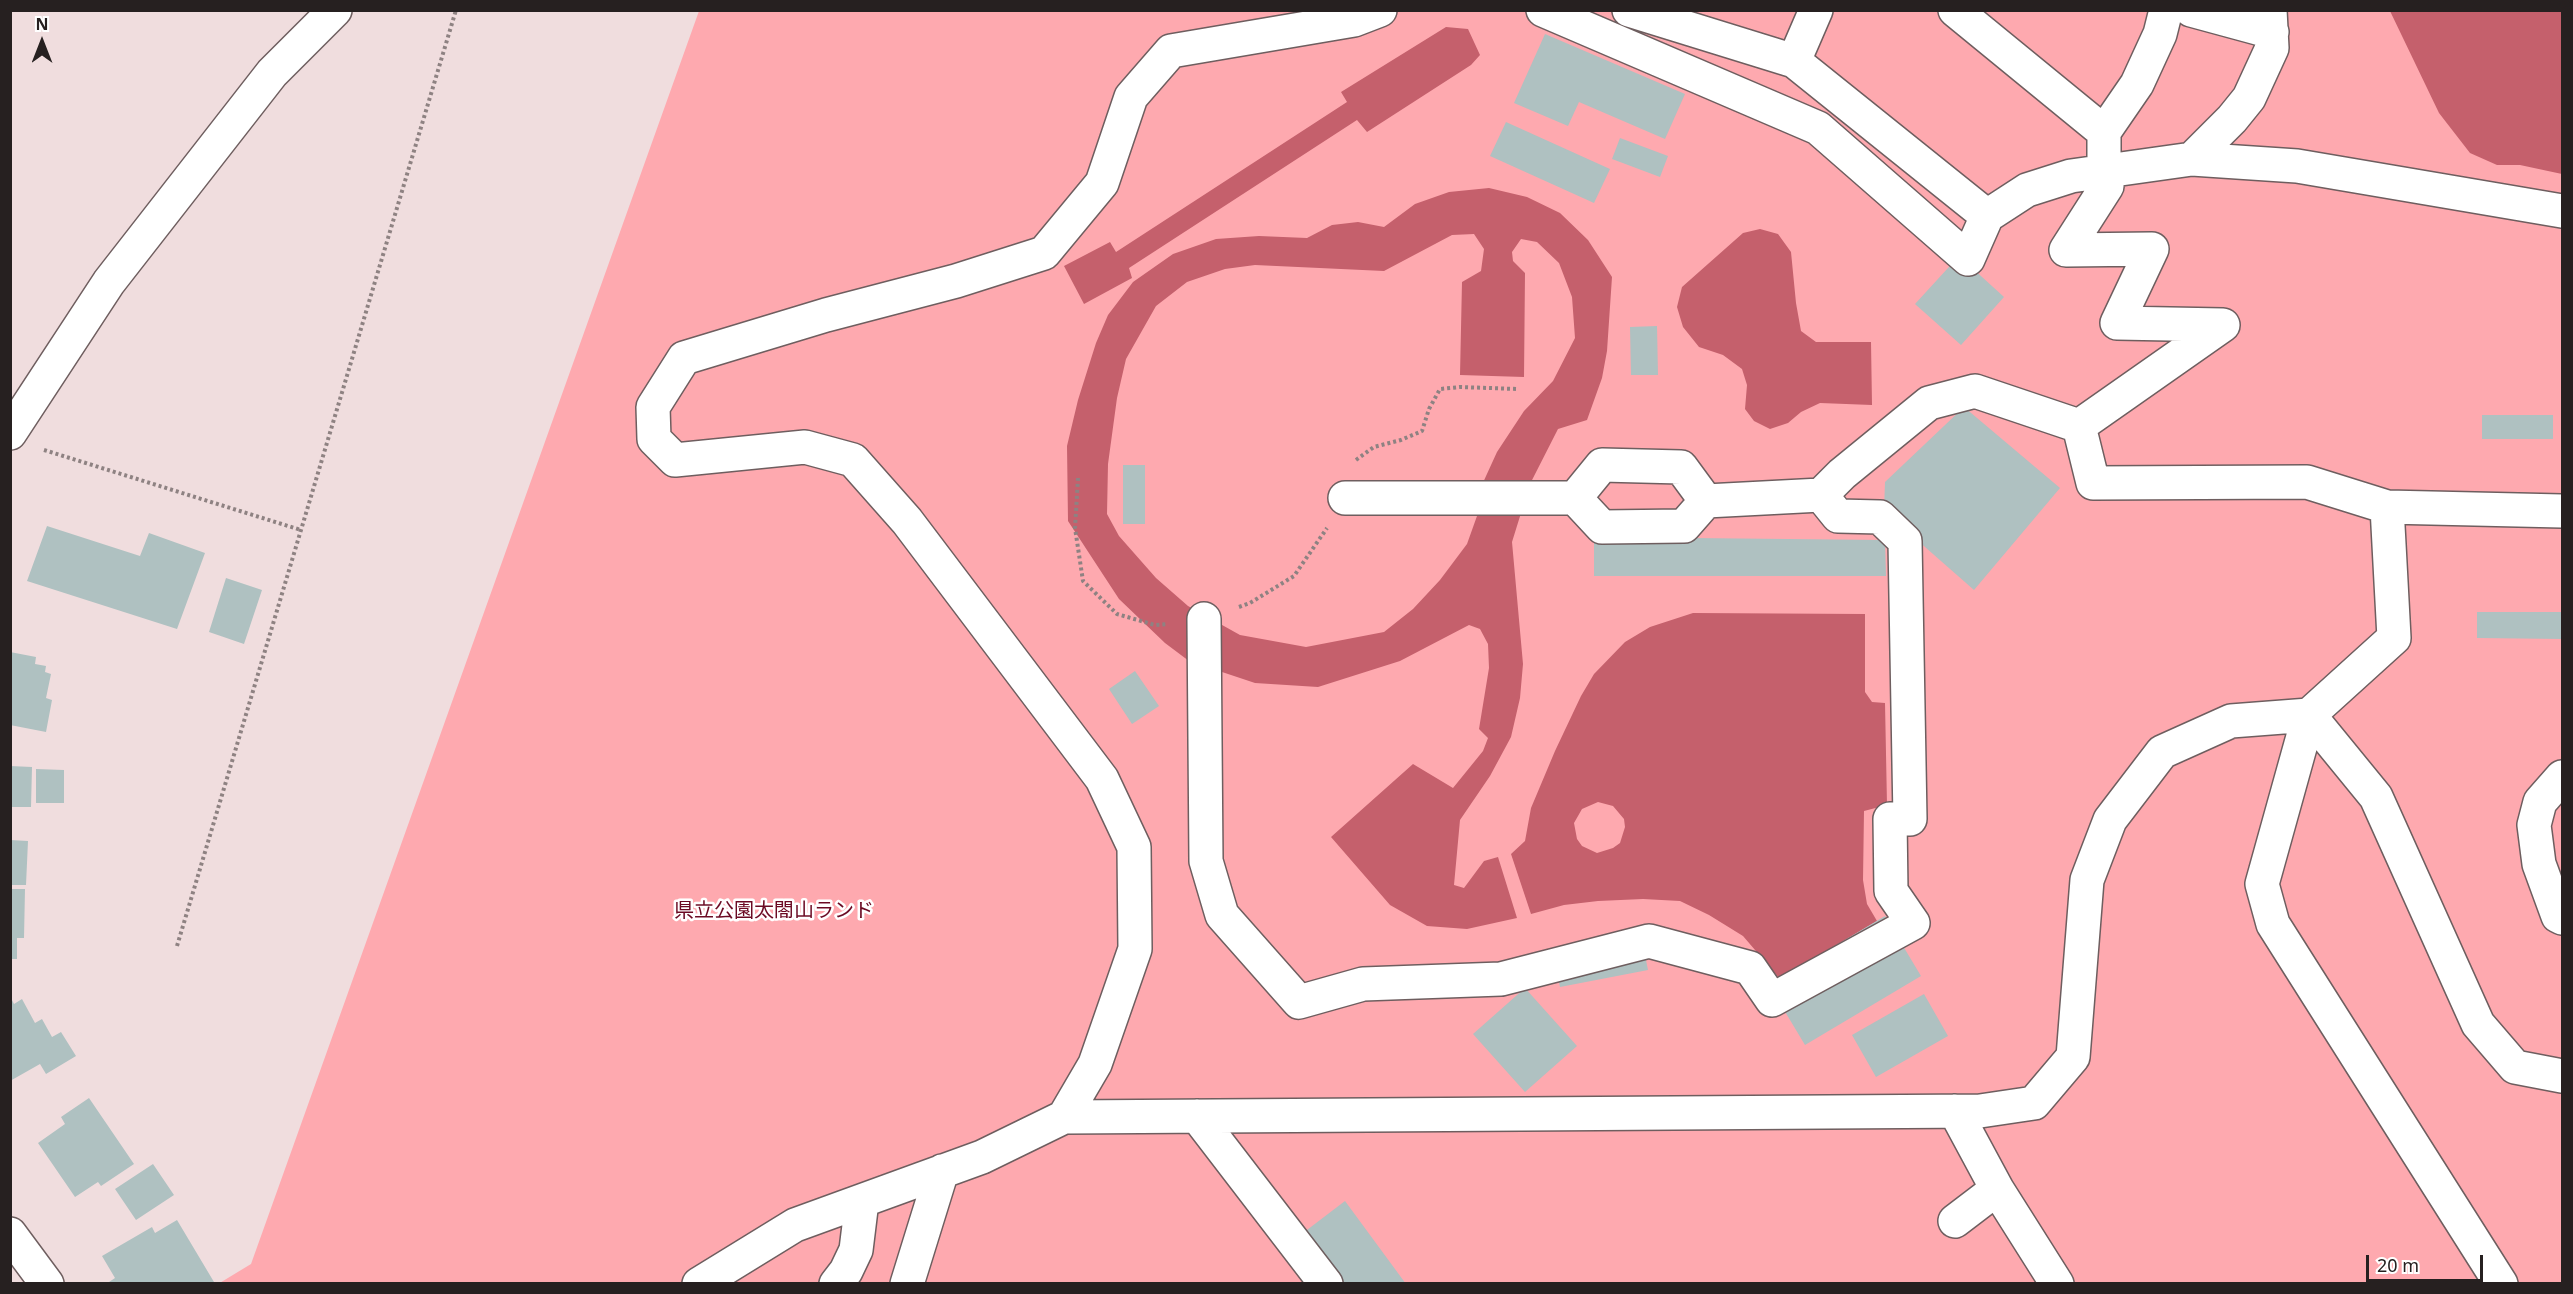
<!DOCTYPE html>
<meta charset="utf-8">
<style>
body{margin:0}
#map{position:relative;width:2573px;height:1294px;overflow:hidden;background:#f0ddde;font-family:"Noto Sans",sans-serif}
canvas{display:block}
.frame{position:absolute;inset:0;border:12px solid #262020;pointer-events:none}
.north{position:absolute;left:12px;top:12px;width:60px;height:60px;-webkit-text-stroke:4px #fff;paint-order:stroke;rotate:0deg;font-size:16px;font-weight:700;line-height:24px;text-align:center;color:#262020}
.north::after{content:'';display:block;margin:auto;width:21px;height:27px;background:#262020;clip-path:polygon(50% 0,100% 100%,50% 72%,0 100%)}
.scale{position:absolute;left:2366px;top:1255px;width:117px;height:27px;box-sizing:border-box;border:3px solid #262020;border-top:0;padding-left:8px;font-size:18px;line-height:21px;white-space:nowrap;color:#262020;-webkit-text-stroke:4px #fff;paint-order:stroke}
</style>
<div id="map">
<canvas width="2573" height="1294"></canvas>
<div class="frame"></div>
<div class="north">N</div>
<div class="scale">20 m</div>
</div>
<script>
const context = document.querySelector('canvas').getContext('2d');
context.lineJoin = 'round';
function fillPath(path, color) {
  context.fillStyle = color;
  context.fill(path, 'evenodd');
}
function toPath(rows) {
  const path = new Path2D();
  for (const r of rows) {
    path.moveTo(r[0], r[1]);
    for (let i = 2; i < r.length; i += 2) path.lineTo(r[i], r[i + 1]);
  }
  return path;
}
function trace(path, color, width, dash) {
  context.strokeStyle = color;
  context.lineWidth = width;
  context.lineCap = dash ? 'butt' : 'round';
  context.setLineDash(dash || []);
  context.stroke(path);
}
function write(font, color, halo, rows, align = 'center') {
  context.font = font + ' "Noto Sans","Noto Sans JP",sans-serif';
  context.lineWidth = 5;
  context.setLineDash([]);
  context.textBaseline = 'middle';
  context.strokeStyle = halo;
  context.fillStyle = color;
  for (const [text, x, y, turn = 0] of rows) {
    context.save();
    context.translate(x, y);
    context.rotate((+turn || 0) * Math.PI / 180);
    context.textAlign = isNaN(turn) ? turn : align;
    if (halo) context.strokeText(text, 0, 0);
    context.fillText(text, 0, 0);
    context.restore();
  }
}
const green = toPath([
 [699,11,2562,11,2562,1283,218,1284,251,1264]
]);
const water = toPath([
 [2390,11,2562,11,2562,174,2520,165,2497,165,2470,153,2439,113],
 [1446,27,1468,29,1480,55,1471,65,1367,132,1357,120,1129,268,1132,278,1084,304,1064,266,1110,242,1116,252,1347,102,1341,92],
 [1489,188,1527,197,1560,213,1588,240,1612,277,1607,351,1602,378,1587,420,1558,429,1530,484,1512,542,1523,664,1520,698,1511,737,1490,776,1460,820,1454,885,1464,888,1484,861,1498,857,1517,918,1467,929,1427,926,1390,905,1331,837,1413,764,1453,788,1483,751,1488,738,1479,729,1489,668,1488,644,1480,629,1469,625,1400,661,1318,687,1255,683,1189,661,1165,643,1119,599,1068,521,1067,446,1078,400,1096,343,1108,315,1133,282,1173,254,1216,239,1259,236,1307,238,1332,225,1358,222,1384,227,1415,204,1449,192],
 [1474,234,1484,249,1481,271,1462,282,1460,375,1524,377,1525,273,1513,261,1512,252,1521,239,1537,242,1559,263,1572,297,1575,338,1553,381,1524,411,1497,452,1481,487,1477,516,1467,544,1440,580,1413,609,1384,632,1306,647,1240,635,1188,606,1156,578,1119,536,1107,514,1108,464,1117,398,1126,359,1156,306,1187,282,1225,269,1255,265,1384,271,1452,235],
 [1760,229,1778,234,1791,252,1796,303,1801,331,1816,342,1871,342,1872,405,1820,403,1801,412,1788,423,1770,429,1754,421,1745,409,1747,385,1742,369,1723,355,1699,347,1683,327,1677,307,1682,287,1743,233],
 [1693,613,1865,614,1865,692,1872,702,1885,703,1887,805,1864,811,1863,880,1867,904,1877,921,1780,979,1743,936,1709,915,1680,901,1643,899,1598,901,1564,905,1531,914,1511,854,1525,841,1531,808,1555,751,1581,696,1594,674,1625,642,1650,627],
 [1598,802,1613,806,1624,819,1625,827,1620,843,1613,848,1597,853,1582,846,1577,839,1574,823,1582,809]
]);
const building = toPath([
 [1545,34,1685,94,1665,139,1579,102,1568,126,1514,103],
 [1506,122,1610,169,1594,203,1490,156],
 [1620,138,1668,156,1660,177,1612,159],
 [1959,256,2004,297,1961,345,1915,304],
 [1657,326,1658,375,1631,375,1630,327],
 [1964,407,2060,488,1974,590,1884,511,1885,482],
 [2482,415,2553,415,2553,439,2482,439],
 [1123,465,1145,465,1145,524,1123,524],
 [47,526,140,556,149,533,205,553,177,629,27,581],
 [1594,537,1885,540,1886,576,1594,576],
 [226,578,262,590,244,644,209,632],
 [2477,612,2562,612,2562,639,2477,638],
 [10,652,36,657,35,664,46,666,45,672,51,674,46,698,52,700,46,732,10,725],
 [1135,671,1159,706,1132,724,1109,689],
 [10,766,32,767,31,807,10,807],
 [36,769,64,770,64,803,36,803],
 [10,840,28,841,26,885,10,885],
 [10,889,25,889,24,938,17,938,17,959,10,959],
 [1885,916,1921,976,1805,1045,1769,985],
 [1640,930,1648,970,1560,987,1552,948],
 [1525,988,1577,1046,1525,1092,1473,1034],
 [1924,994,1948,1036,1876,1077,1852,1035],
 [10,996,14,1004,22,999,35,1023,42,1019,52,1037,61,1032,76,1056,46,1074,40,1064,10,1081],
 [89,1098,134,1164,101,1186,98,1182,75,1197,38,1143,65,1124,61,1117],
 [153,1164,174,1195,136,1220,115,1189],
 [1345,1201,1406,1284,1343,1284,1303,1233],
 [177,1220,214,1282,106,1284,115,1278,102,1256,152,1227,155,1233]
]);
const path = toPath([
 [44,450,301,530],
 [1356,460,1374,447,1401,440,1422,431,1429,409,1440,389,1460,387,1517,389],
 [1078,478,1075,528,1083,581,1117,614,1155,625,1168,624],
 [1239,607,1250,603,1294,576,1327,528],
 [177,946,456,10]
]);
const minor = toPath([
 [1543,10,1818,128,1968,259,1987,216,2027,190,2071,176,2192,159,2297,166,2562,211],
 [1629,10,1794,61,1987,216],
 [1955,10,2104,132,2104,172,2107,186,2066,250,2152,249,2117,323,2223,325,2079,426,2093,483,2307,482,2387,507,2394,638,2309,715,2262,884,2273,924,2501,1284],
 [2191,10,2272,32],
 [1794,61,1816,10],
 [2104,132,2137,84,2160,34,2166,10],
 [2192,159,2232,119,2249,98,2272,48,2270,10],
 [10,433,109,282,272,73,335,10],
 [1345,498,1575,498,1602,527,1684,526,1706,501,1821,495,1842,474,1929,403,1975,391,2079,426],
 [1575,498,1602,465,1681,467,1706,501],
 [2387,507,2562,511],
 [1204,619,1206,861,1222,915,1299,1002,1363,984,1501,979,1649,941,1750,968,1772,1000,1913,923,1891,891,1890,819,1910,819,1905,541,1880,517,1838,516,1821,495],
 [2562,777,2540,802,2534,825,2539,864,2558,916,2562,918],
 [1955,1111,1997,1189,2057,1284],
 [1197,1116,1326,1284],
 [1064,1117,1095,1064,1135,949,1134,847,1102,779,907,521,853,460,805,447,675,460,654,439,653,407,684,358,826,315,956,281,1044,253,1102,183,1131,97,1171,51,1354,20,1380,10],
 [1955,1221,1997,1189],
 [10,1234,47,1284],
 [699,1284,795,1225,982,1157,1064,1117,1980,1111,2034,1103,2073,1057,2087,880,2110,820,2162,752,2231,721,2309,715,2376,797,2478,1024,2515,1067,2562,1076],
 [836,1284,846,1271,856,1250,862,1201],
 [907,1284,942,1171]
]);
const parkNames = [
 ["県立公園太閤山ランド",774,911]
];
fillPath(green, '#fea9af');
fillPath(water, '#c5606c');
fillPath(building, '#afc1c1');
trace(minor, '#6e5e5f', 36);
trace(path, '#8e8282', 4, [3, 3]);
trace(minor, '#fff', 33);
write('20px', '#6b0a23', '#fff', parkNames);
</script>
